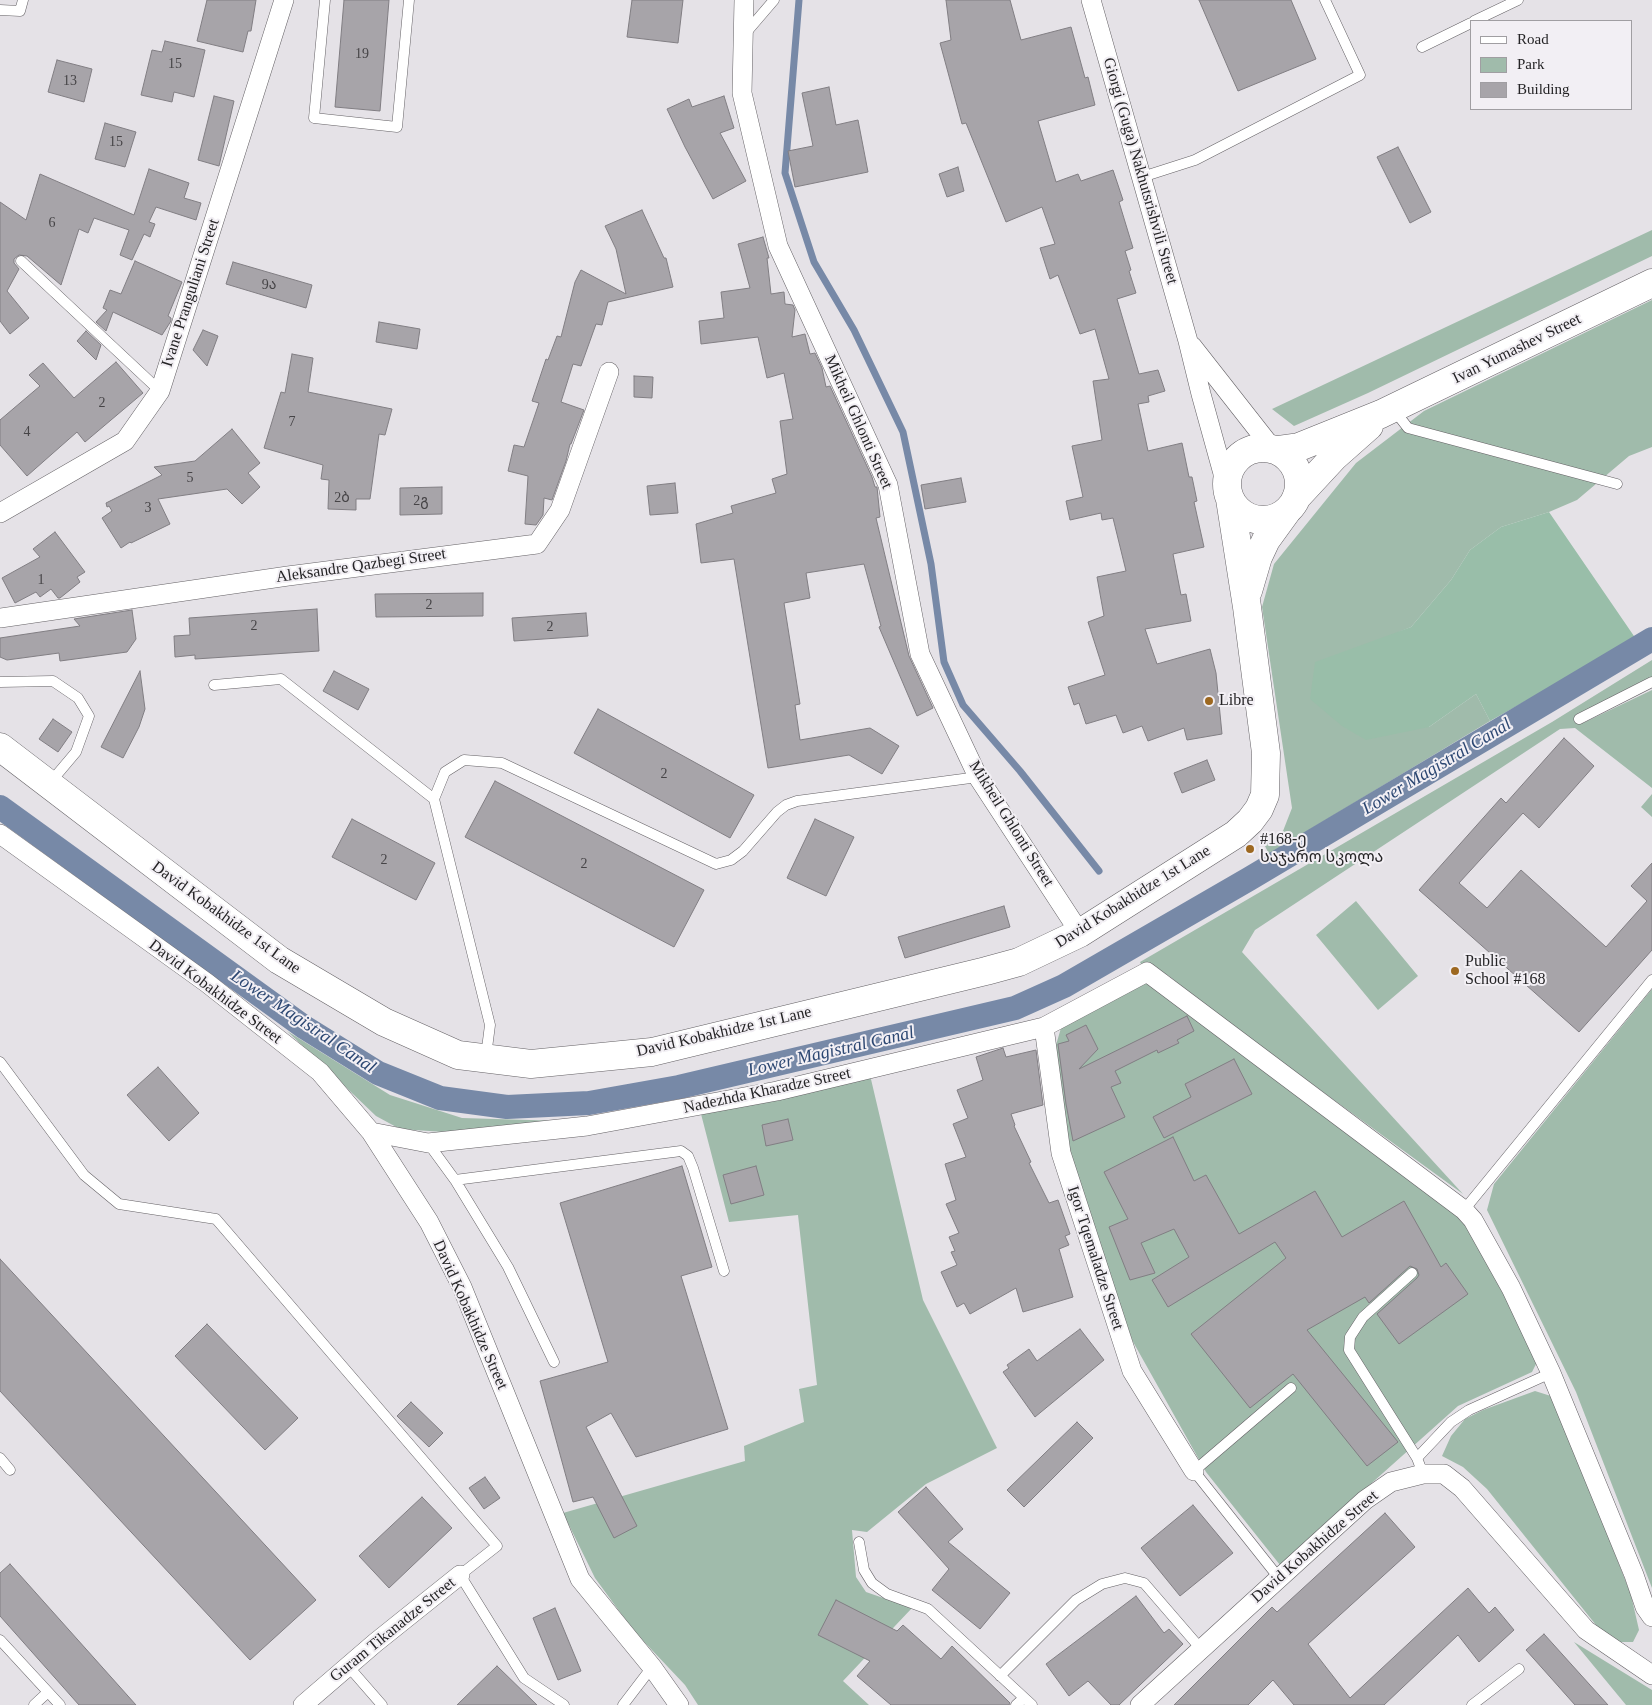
<!DOCTYPE html>
<meta charset="utf-8">
<style>
body{margin:0}
#map{position:relative;width:1652px;height:1705px;overflow:hidden;background:#e5e2e7;font-family:"Times New Roman",serif}
canvas{display:block}
.legend{position:absolute;left:1470px;top:20px;width:162px;height:90px;box-sizing:border-box;background:#f2eff4;border:1px solid #a09ea2;margin:0;padding:6px 9px;list-style:none;font-size:15px;color:#252426}
.legend li{display:flex;align-items:center;gap:10px;height:25px}
.legend b{width:25px;border:1px solid #a09ea2}
</style>
<div id="map">
<canvas width="1652" height="1705"></canvas>
<ul class="legend">
<li><b style="height:6px;background:#fff"></b>Road</li>
<li><b style="height:14px;background:#a0bbab"></b>Park</li>
<li><b style="height:14px;background:#a7a4a9"></b>Building</li>
</ul>
</div>
<script>
const context = document.querySelector('canvas').getContext('2d');
context.lineJoin = 'round';
function fillPath(path, color) {
  context.fillStyle = color;
  context.fill(path, 'evenodd');
}
function toPath(rows) {
  const path = new Path2D();
  for (const r of rows) {
    if (r.length === 3) {
      path.moveTo(r[0] + r[2], r[1]);
      path.arc(r[0], r[1], r[2], 0, 2 * Math.PI);
      continue;
    }
    path.moveTo(r[0], r[1]);
    for (let i = 2; i < r.length; i += 2) path.lineTo(r[i], r[i + 1]);
  }
  return path;
}
function trace(path, color, width, dash) {
  context.strokeStyle = color;
  context.lineWidth = width;
  context.lineCap = dash ? 'butt' : 'round';
  context.setLineDash(dash || []);
  context.stroke(path);
}
function write(font, color, halo, rows, align = 'center') {
  context.font = font + ' "Times New Roman","Noto Sans Georgian",serif';
  context.lineWidth = 4;
  context.setLineDash([]);
  context.textBaseline = 'middle';
  context.strokeStyle = halo;
  context.fillStyle = color;
  for (const [text, x, y, turn = 0] of rows) {
    context.save();
    context.translate(x, y);
    context.rotate((+turn || 0) * Math.PI / 180);
    context.textAlign = isNaN(turn) ? turn : align;
    if (halo) context.strokeText(text, 0, 0);
    context.fillText(text, 0, 0);
    context.restore();
  }
}
const green = toPath([
 [1652,230,1652,256,1368,393,1294,426,1272,409],
 [1652,300,1652,447,1629,456,1577,500,1549,512,1501,527,1470,550,1451,580,1411,627,1387,637,1429,727,1476,694,1490,721,1269,854,1264,844,1283,831,1292,808,1262,607,1274,564,1356,463,1424,411],
 [1652,660,1652,677,1576,716,1583,723,1652,690,1652,788,1575,728,1560,729,1255,930,1242,952,1463,1194,1209,1009,1169,976,1155,968,1142,966,1140,962,1552,722],
 [1652,794,1652,817,1641,807],
 [1356,901,1418,976,1378,1010,1316,935],
 [1141,979,1471,1224,1539,1358,1532,1372,1458,1406,1280,1565,1206,1472,1132,1340,1071,1161,1056,1045,1061,1028],
 [1652,989,1652,1588,1576,1392,1487,1210,1494,1184],
 [287,1031,390,1095,462,1118,563,1121,444,1132,400,1129,376,1116],
 [870,1075,923,1300,997,1448,926,1484,867,1532,852,1530,856,1577,866,1592,912,1608,843,1681,869,1705,698,1705,685,1685,633,1630,595,1578,563,1513,745,1461,744,1446,804,1422,799,1389,817,1385,798,1215,729,1222,701,1114],
 [1535,1391,1554,1397,1631,1595,1639,1630,1633,1642,1618,1642,1604,1635,1487,1489,1463,1467,1442,1456,1451,1436,1465,1419,1483,1410],
 [1574,1642,1652,1690,1652,1705,1626,1705]
]);
const forest = toPath([
 [1549,512,1636,639,1490,721,1476,694,1429,727,1366,740,1342,726,1310,699,1315,662,1411,627,1451,580,1470,550,1501,527]
]);
const stream = toPath([
 [799,0,785,173,814,262,854,330,903,432,931,564,944,662,963,705,1020,771,1099,871]
]);
const canal = toPath([
 [0,807,304,1027,378,1073,440,1098,507,1107,589,1103,679,1087,1015,1008,1064,986,1249,879,1652,639]
]);
const building = toPath([
 [207,0,256,0,251,31,248,31,243,52,197,41,207,0],
 [344,0,389,0,380,111,335,107,344,0],
 [632,0,683,0,678,43,627,37,632,0],
 [946,0,1010,0,1021,40,1071,27,1085,78,1088,77,1095,105,1038,121,1056,182,1078,174,1081,181,1113,170,1123,200,1119,202,1133,248,1125,251,1131,270,1129,271,1136,293,1117,299,1139,374,1158,370,1165,391,1148,396,1149,402,1138,404,1148,451,1182,443,1189,477,1192,477,1197,501,1194,502,1204,547,1173,554,1181,595,1186,594,1191,621,1145,629,1157,664,1210,649,1216,673,1222,734,1187,740,1184,728,1148,741,1142,726,1123,733,1116,715,1086,724,1079,703,1074,705,1068,687,1105,675,1088,622,1104,616,1097,577,1126,571,1113,518,1102,520,1101,513,1070,520,1066,501,1083,497,1072,446,1102,440,1093,381,1109,379,1095,329,1080,334,1058,275,1050,279,1040,248,1055,244,1042,207,1006,222,966,123,962,124,940,43,951,40,946,0],
 [1199,0,1291,0,1316,59,1238,91,1199,0],
 [165,41,205,50,194,97,174,92,172,102,141,95,152,50,162,52,165,41],
 [57,60,92,69,84,102,48,92,57,60],
 [829,87,836,125,858,120,868,172,795,187,788,151,813,146,802,93,829,87],
 [214,96,234,101,219,166,198,160,214,96],
 [724,96,734,128,720,133,746,181,713,199,685,147,667,109,689,99,692,107,724,96],
 [105,123,136,132,125,167,95,159,105,123],
 [1398,147,1431,212,1410,223,1377,157,1398,147],
 [958,167,964,191,947,197,939,174,958,167],
 [149,169,189,183,184,198,201,203,196,220,156,207,149,222,155,224,150,237,144,234,132,260,120,255,129,230,94,218,88,233,79,229,61,285,27,256,19,255,14,259,14,263,19,269,7,291,29,318,10,334,0,321,0,202,26,220,40,174,134,215,149,169],
 [642,210,664,258,666,258,673,287,608,302,602,325,596,324,581,366,573,364,561,402,584,410,571,444,570,444,566,461,552,500,544,498,543,515,536,525,525,524,528,476,508,471,514,445,524,447,539,403,532,401,546,359,548,360,557,336,561,337,575,282,581,270,626,294,616,249,605,226,642,210],
 [763,237,769,258,767,258,771,294,784,292,785,304,793,305,795,310,792,337,805,334,810,354,815,353,822,368,826,387,830,386,872,477,875,487,877,487,880,517,876,518,909,656,933,708,917,716,879,627,881,626,864,564,806,573,810,598,784,603,800,704,795,705,800,740,870,728,899,746,882,774,849,755,768,768,734,559,701,563,696,524,733,513,731,506,776,493,772,479,787,474,780,421,793,419,784,373,767,378,758,337,701,344,699,321,724,318,721,292,750,288,738,244,763,237],
 [135,261,182,282,168,316,171,318,171,321,162,335,113,312,106,331,96,322,107,310,103,308,110,290,121,294,135,261],
 [233,262,312,285,306,308,226,284,233,262],
 [379,322,420,329,417,349,376,342,379,322],
 [203,330,218,336,207,366,193,350,203,330],
 [86,331,101,345,96,360,77,341,86,331],
 [292,354,313,358,308,392,392,409,385,435,379,434,370,499,356,499,356,510,328,509,329,480,321,479,323,465,264,448,281,392,285,393,292,354],
 [116,362,143,393,85,442,77,432,27,476,0,445,0,420,40,386,29,375,43,363,74,398,116,362],
 [634,376,653,377,652,398,634,397,634,376],
 [232,429,260,463,248,473,260,487,242,504,227,489,158,499,170,524,131,543,130,542,121,548,102,518,112,511,109,506,107,507,106,503,162,475,154,467,195,461,232,429],
 [961,478,966,502,925,509,921,485,961,478],
 [675,483,678,513,650,515,647,486,675,483],
 [442,487,442,514,400,515,400,488,442,487],
 [55,532,85,572,77,577,80,582,60,598,58,598,51,589,40,597,36,592,15,603,2,578,40,557,33,549,55,532],
 [483,593,483,616,376,617,375,594,483,593],
 [317,609,319,651,195,659,195,655,175,657,174,636,190,635,189,618,317,609],
 [132,610,136,639,127,652,60,661,59,653,7,660,0,657,0,638,80,626,74,619,132,610],
 [586,613,588,636,514,641,512,618,586,613],
 [140,671,145,709,139,727,123,758,101,747,140,671],
 [334,671,369,689,358,710,323,691,334,671],
 [598,709,754,795,730,838,574,753,598,709],
 [53,719,72,732,58,752,39,739,53,719],
 [1564,738,1594,766,1539,828,1523,813,1459,883,1487,908,1521,870,1606,947,1647,901,1631,886,1652,863,1652,950,1579,1032,1419,890,1501,798,1506,803,1564,738],
 [1207,760,1215,780,1182,793,1174,773,1207,760],
 [495,781,704,890,674,947,465,837,495,781],
 [352,819,435,863,416,900,332,857,352,819],
 [815,819,854,837,826,896,787,878,815,819],
 [1004,906,1010,927,905,958,898,937,1004,906],
 [1187,1016,1194,1031,1177,1040,1179,1043,1158,1053,1157,1050,1115,1071,1121,1083,1111,1087,1125,1117,1073,1141,1066,1104,1058,1044,1069,1041,1066,1035,1086,1025,1098,1049,1079,1069,1187,1016],
 [1003,1048,1006,1057,1036,1050,1043,1105,1011,1114,1015,1125,1014,1126,1031,1162,1029,1163,1049,1203,1058,1200,1070,1234,1065,1236,1069,1245,1059,1249,1073,1297,1023,1312,1016,1288,970,1314,964,1303,957,1307,941,1272,957,1265,951,1252,955,1251,949,1237,959,1233,946,1204,956,1200,945,1164,966,1157,953,1124,968,1118,957,1090,983,1080,976,1057,1003,1048],
 [1234,1059,1252,1094,1164,1138,1153,1117,1191,1097,1185,1084,1234,1059],
 [158,1067,199,1113,169,1141,127,1095,158,1067],
 [788,1119,793,1140,766,1146,762,1125,788,1119],
 [1173,1137,1194,1181,1206,1175,1239,1234,1315,1191,1342,1237,1404,1201,1441,1267,1446,1263,1468,1294,1399,1344,1377,1314,1417,1278,1419,1275,1417,1269,1410,1266,1369,1303,1365,1297,1307,1330,1398,1442,1367,1466,1293,1374,1250,1408,1191,1334,1286,1258,1275,1242,1168,1307,1152,1280,1189,1257,1174,1229,1141,1243,1155,1273,1130,1280,1109,1227,1128,1219,1104,1172,1173,1137],
 [682,1166,712,1267,681,1276,728,1429,636,1457,611,1413,586,1427,637,1526,614,1538,593,1497,573,1502,540,1381,608,1362,560,1203,682,1166],
 [756,1166,764,1195,731,1204,723,1175,756,1166],
 [0,1259,316,1600,250,1660,0,1391,0,1259],
 [207,1324,298,1418,265,1450,175,1356,207,1324],
 [1080,1329,1104,1360,1035,1417,1003,1372,1009,1368,1007,1365,1029,1349,1037,1361,1080,1329],
 [411,1402,443,1433,429,1447,397,1416,411,1402],
 [1077,1422,1093,1438,1024,1507,1007,1490,1077,1422],
 [485,1477,500,1498,484,1509,469,1488,485,1477],
 [926,1487,963,1529,948,1542,1010,1593,980,1629,932,1590,949,1569,898,1512,926,1487],
 [422,1497,452,1528,389,1588,359,1556,422,1497],
 [1193,1505,1233,1553,1180,1596,1141,1548,1193,1505],
 [1385,1513,1415,1547,1308,1644,1350,1698,1468,1588,1489,1613,1495,1607,1514,1630,1479,1662,1458,1635,1384,1705,1294,1705,1273,1680,1248,1705,1174,1705,1272,1607,1277,1612,1385,1513],
 [10,1564,136,1705,79,1705,0,1616,0,1573,10,1564],
 [1136,1596,1164,1633,1169,1629,1183,1644,1119,1705,1111,1705,1088,1681,1069,1696,1046,1664,1136,1596],
 [836,1600,897,1631,903,1625,941,1659,952,1646,1010,1703,1009,1705,891,1705,857,1676,870,1661,818,1635,836,1600],
 [555,1608,581,1671,558,1680,533,1618,555,1608],
 [1544,1634,1608,1705,1575,1705,1526,1650,1544,1634],
 [497,1666,537,1705,457,1705,497,1666]
]);
const lane = toPath([
 [325,0,314,118,397,127,409,0],
 [0,10,20,11,23,0],
 [1474,21,1518,0],
 [744,35,774,0],
 [1422,47,1471,23],
 [1142,177,1195,160,1360,75,1325,0],
 [21,261,160,391],
 [1394,410,1408,428,1617,484],
 [0,682,53,681,78,698,89,716,76,752,49,784],
 [214,685,281,679,434,799],
 [1579,719,1652,682],
 [486,1056,490,1025,434,799,445,772,464,760,502,763,716,864,731,860,743,851,777,812,786,805,797,801,978,777],
 [0,1062,84,1175,119,1204,216,1219,497,1546,460,1575,524,1678,564,1705],
 [428,1143,455,1180,508,1267,554,1362],
 [455,1180,681,1151,688,1156,693,1168,724,1271],
 [1464,1210,1652,980],
 [1412,1273,1363,1317,1350,1337,1349,1350,1417,1458,1423,1474],
 [0,1458,10,1470],
 [1417,1458,1451,1422,1469,1410,1551,1373],
 [859,1542,864,1570,872,1583,887,1594,928,1609,1032,1705],
 [1279,1578,1194,1471,1291,1388],
 [0,1640,60,1705],
 [348,1666,382,1705],
 [1000,1676,1076,1600,1102,1584,1125,1578,1144,1583,1201,1649],
 [34,1705,48,1692],
 [623,1705,652,1667],
 [1016,1705,1024,1698],
 [1472,1705,1519,1669]
]);
const street = toPath([
 [744,0,742,93,778,246,888,485,920,654,978,777,1080,933],
 [1091,0,1188,341,1201,394,1227,488],
 [1192,346,1272,448],
 [0,513,125,441,160,391,284,0],
 [0,618,288,576,537,544,560,510,609,372],
 [0,834,207,983,320,1072,371,1132,429,1222,462,1287,580,1579,652,1667,679,1705],
 [1044,1027,1061,1153,1132,1371,1194,1471],
 [371,1132,428,1143,587,1126,777,1091,1044,1027,1147,972,1464,1210,1473,1220,1511,1288,1551,1373,1634,1575,1645,1607,1652,1617],
 [303,1705,375,1643,460,1575],
 [1140,1705,1365,1500,1391,1482,1423,1474,1444,1474,1462,1488,1586,1630,1652,1675]
]);
const secondary = toPath([
 [1263,484,36],
 [1277,450,1299,447,1381,414,1652,283],
 [1296,498,1334,457,1369,426],
 [1248,591,1258,557,1266,540,1287,511],
 [0,747,279,960,384,1022,458,1055,531,1064,652,1052,986,971,1019,962,1080,933,1236,834,1250,821,1259,809,1265,795,1266,753,1247,607,1230,499]
]);
const markers = [
 [1209,701,5,"#9d6820"],
 [1250,849,5,"#9d6820"],
 [1455,971,5,"#9d6820"]
];
const numberNames = [
 ["19",362,54],
 ["15",175,64],
 ["13",70,81],
 ["15",116,142],
 ["6",52,223],
 ["9ა",269,285],
 ["2",102,403],
 ["7",292,422],
 ["4",27,432],
 ["5",190,478],
 ["2ბ",342,498],
 ["2გ",421,501],
 ["3",148,508],
 ["1",41,580],
 ["2",429,605],
 ["2",254,626],
 ["2",550,627],
 ["2",664,774],
 ["2",384,860],
 ["2",584,864]
];
const streetNames = [
 ["Giorgi (Guga) Nakhutsrishvili Street",1140,171,74],
 ["Ivane Pranguliani Street",191,293,-72],
 ["Ivan Yumashev Street",1517,349,-26],
 ["Mikheil Ghlonti Street",858,422,66],
 ["Aleksandre Qazbegi Street",361,566,-8],
 ["Mikheil Ghlonti Street",1011,824,58],
 ["David Kobakhidze 1st Lane",1133,897,-32],
 ["David Kobakhidze 1st Lane",226,918,36],
 ["David Kobakhidze Street",215,992,37],
 ["David Kobakhidze 1st Lane",724,1032,-13],
 ["Nadezhda Kharadze Street",767,1091,-12],
 ["Igor Tqemaladze Street",1095,1258,72],
 ["David Kobakhidze Street",470,1315,66],
 ["David Kobakhidze Street",1315,1547,-41],
 ["Guram Tikanadze Street",393,1630,-39]
];
const poiNames = [
 ["Libre",1219,701],
 ["#168-ე",1260,840],
 ["საჯარო სკოლა",1260,858],
 ["Public",1465,962],
 ["School #168",1465,980]
];
const waterNames = [
 ["Lower Magistral Canal",1437,767,-31],
 ["Lower Magistral Canal",303,1022,34],
 ["Lower Magistral Canal",831,1052,-13]
];
fillPath(green, '#a0bbab');
fillPath(forest, '#99bea9');
trace(stream, '#7789a7', 7);
trace(canal, '#7789a7', 24);
fillPath(building, '#a7a4a9');
trace(building, '#817e83', 1);
trace(lane, '#646165', 11);
trace(street, '#646165', 20);
trace(secondary, '#646165', 29);
trace(lane, '#fff', 10);
trace(street, '#fff', 19);
trace(secondary, '#fff', 28);
for (const [x, y, r, color] of markers) {
  const dot = new Path2D();
  dot.arc(x, y, r, 0, 2 * Math.PI);
  context.fillStyle = color;
  context.fill(dot);
  trace(dot, '#f2eff4', 2);
}
write('14px', '#464447', null, numberNames);
write('16px', '#252426', '#f2eff4', streetNames);
write('16px', '#252426', '#f2eff4', poiNames, 'left');
write('italic 18px', '#2c4772', '#f2eff4', waterNames);
</script>
